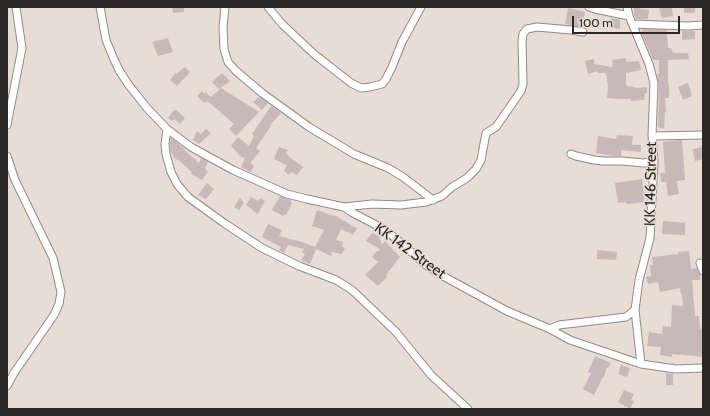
<!DOCTYPE html>
<style>
body{margin:0}
#map{position:relative;width:710px;height:416px;overflow:hidden;background:#e7ddd4;font-family:Cabin,sans-serif}
canvas{display:block}
.frame{position:absolute;inset:0;border:8px solid #2b2724;pointer-events:none}
.scale{position:absolute;left:572px;top:16px;width:108px;height:18px;box-sizing:border-box;border:2px solid #2b2724;border-top:0;padding-left:5px;font-size:12px;line-height:14px;white-space:nowrap;color:#2b2724;-webkit-text-stroke:3px #e7ddd4;paint-order:stroke}
</style>
<div id="map">
<canvas width="710" height="416"></canvas>
<div class="frame"></div>
<div class="scale">100 m</div>
</div>
<script>
const context = document.querySelector('canvas').getContext('2d');
context.lineJoin = 'round';
function fillPath(path, color) {
  context.fillStyle = color;
  context.fill(path, 'evenodd');
}
function toPath(rows) {
  const path = new Path2D();
  for (const r of rows) {
    path.moveTo(r[0], r[1]);
    for (let i = 2; i < r.length; i += 2) path.lineTo(r[i], r[i + 1]);
  }
  return path;
}
function trace(path, color, width, dash) {
  context.strokeStyle = color;
  context.lineWidth = width;
  context.lineCap = dash ? 'butt' : 'round';
  context.setLineDash(dash || []);
  context.stroke(path);
}
function write(font, color, halo, rows, align = 'center') {
  context.font = font + ' Cabin,sans-serif';
  context.lineWidth = 3;
  context.setLineDash([]);
  context.textBaseline = 'middle';
  context.strokeStyle = halo;
  context.fillStyle = color;
  for (const [text, x, y, turn = 0] of rows) {
    context.save();
    context.translate(x, y);
    context.rotate((+turn || 0) * Math.PI / 180);
    context.textAlign = isNaN(turn) ? turn : align;
    if (halo) context.strokeText(text, 0, 0);
    context.fillText(text, 0, 0);
    context.restore();
  }
}
const building = toPath([
 [172,7,184,7,184,12,173,13],
 [684,7,695,7,695,13,684,13],
 [568,8,585,12,582,27,565,24],
 [634,8,640,8,640,9,649,10,648,19,636,19,634,15],
 [659,8,672,8,673,16,662,18],
 [610,19,620,19,620,29,610,27],
 [642,29,667,30,668,48,671,48,673,53,688,53,689,59,668,60,668,84,669,86,669,98,665,98,666,112,665,112,664,129,658,127,659,86,657,74,659,74,659,60,653,60,642,34],
 [682,31,695,31,695,39,682,40],
 [168,38,173,52,158,56,152,42],
 [626,58,626,62,639,61,641,70,626,73,626,86,636,87,635,88,647,87,647,93,645,93,644,100,631,101,631,99,621,99,607,98,608,85,606,73,598,73,598,71,588,74,585,61,594,59,594,64,613,67,612,60],
 [185,67,190,72,177,86,170,80,175,73,176,74],
 [222,73,230,81,219,89,212,82],
 [688,83,692,96,683,100,678,87],
 [221,88,259,112,236,136,229,129,234,124,218,110,212,105,207,101,204,103,197,96,202,91,204,94,205,92,211,97],
 [259,97,268,103,262,110,253,102],
 [271,106,281,113,270,125,271,126,256,148,260,151,250,163,254,165,251,172,241,167,245,158,241,157,231,146,238,137,249,146,254,136,252,134],
 [176,110,185,118,180,124,175,119,172,121,168,118,173,111],
 [206,129,211,133,199,144,193,140,197,131,201,134],
 [617,135,633,136,632,145,641,145,641,152,621,150,621,156,615,156,596,153,598,136,616,139],
 [171,138,185,149,184,150,199,163,201,158,208,162,205,168,206,168,205,169,208,172,202,180,191,174,192,172,177,159,176,160,171,152,170,144],
 [682,140,685,180,677,181,679,194,668,196,666,182,661,182,660,173,665,173,663,142],
 [279,147,288,150,286,154,288,155,288,156,303,167,297,175,291,172,289,175,284,171,287,165,274,159],
 [703,147,703,159,695,161,693,149],
 [642,179,645,202,627,204,626,202,618,203,615,183],
 [207,183,214,189,206,199,198,195],
 [280,196,291,200,291,202,292,203,286,215,285,214,283,216,272,210],
 [251,197,258,201,260,198,265,201,258,214,253,211,253,210,246,205],
 [240,198,244,203,239,210,234,207],
 [317,210,333,216,334,215,351,225,351,226,357,228,353,235,341,229,336,240,343,242,342,247,345,248,342,254,332,252,331,256,316,249,310,264,301,260,305,254,302,252,304,249,288,245,284,253,279,250,281,247,262,237,268,224,282,230,279,236,302,242,315,247,324,230,312,226],
 [663,221,685,223,685,235,662,234],
 [372,233,379,236,382,245,385,241,400,257,386,275,387,277,378,286,365,275,378,262,372,257,377,251,379,251,380,249,366,241],
 [597,250,617,252,616,260,597,259],
 [689,251,691,269,697,268,700,275,700,280,692,280,695,316,699,316,700,329,703,328,703,356,697,357,697,356,672,354,672,357,660,355,661,347,647,346,649,332,662,334,663,326,671,327,672,305,683,306,682,294,681,294,680,288,660,292,658,282,648,284,646,277,651,276,650,265,653,265,652,257,678,254,678,252],
 [595,356,611,363,608,368,607,367,604,377,603,377,594,395,583,389,591,373,588,372],
 [621,365,630,368,627,377,618,374],
 [666,373,673,374,673,385,666,385],
 [624,390,634,394,631,400,634,401,630,409,618,402]
]);
const street = toPath([
 [100,7,106,40,113,57,119,70,128,84,147,108,167,129,191,147,233,170,287,194,307,199,344,207,353,213,380,227,394,237,426,265,443,276,507,311,550,329,570,340,641,364,676,369,703,368],
 [225,7,223,27,224,49,228,62,236,71,262,93,309,127,354,154,388,168,403,177,433,200],
 [268,7,282,24,314,54,351,83,361,88,370,87,382,84,386,79,392,67,402,42,421,7],
 [589,7,595,9,629,16],
 [627,7,629,16,649,64,654,83,652,135,654,161,650,238,639,280,635,310,641,364],
 [633,24,687,26,703,25],
 [7,125,22,48,16,7],
 [167,129,165,144,166,154,171,172,177,184,188,197,224,223,262,248,299,266,336,280,352,290,396,332,431,375,468,409],
 [653,136,703,135],
 [571,154,576,156,594,160,603,161,622,161,644,163,654,161],
 [7,156,15,180,53,258,61,292,59,304,54,315,14,373,7,386],
 [344,207,372,204,401,205,426,202,442,196,452,187,467,178,476,169,481,160,486,133,496,127,521,91,523,84,522,41,523,34,527,29,537,27,571,30,583,32],
 [700,263,703,271],
 [550,329,559,325,626,317,635,310]
]);
const streetNames = [
 ["KK 146 Street",651,184,-89],
 ["KK 142 Street",410,251,36]
];
fillPath(building, '#c7b9b7');
trace(street, '#948a83', 9);
trace(street, '#fff', 7);
write('15px', '#2b2724', '#e7ddd4', streetNames);
</script>
